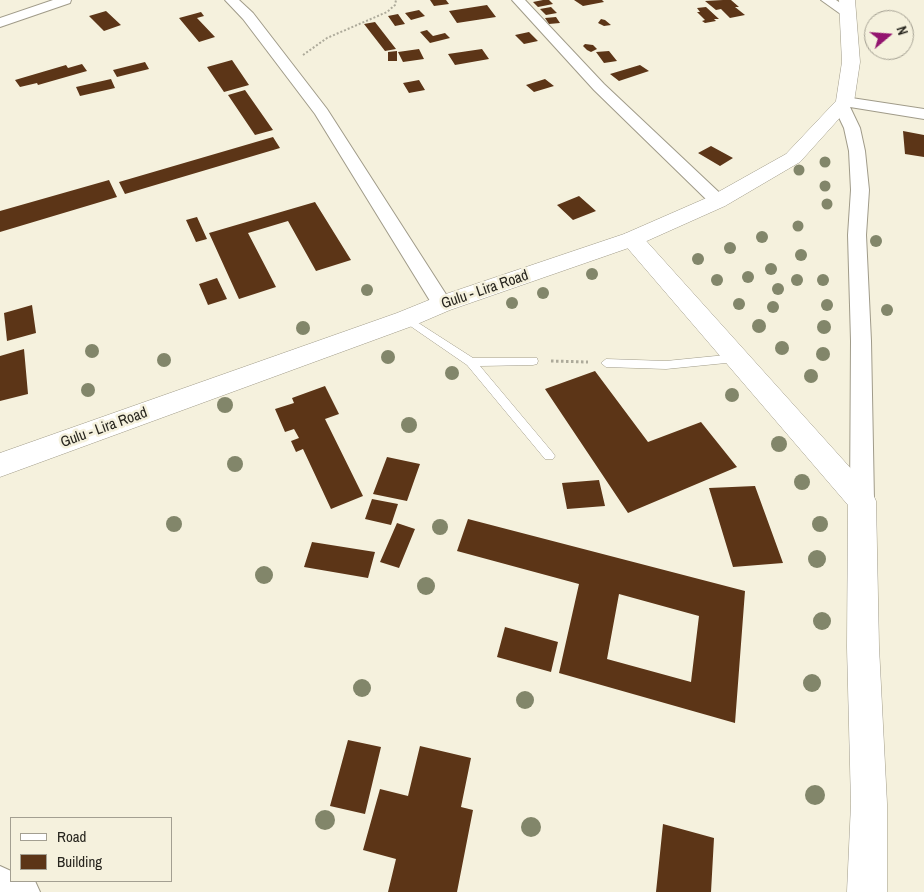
<!DOCTYPE html>
<style>
body{margin:0}
#map{position:relative;width:924px;height:892px;overflow:hidden;background:#f5f1dd;font-family:"Archivo Narrow",sans-serif}
canvas{display:block}
.legend{position:absolute;left:10px;top:817px;width:162px;height:65px;box-sizing:border-box;background:#f5f1dd;border:1px solid #a39f91;margin:0;padding:6px 9px;list-style:none;font-size:15px;color:#27251e}
.legend li{display:flex;align-items:center;gap:10px;height:25px}
.legend b{width:25px;border:1px solid #a39f91}
.north{position:absolute;left:864px;top:10px;width:50px;height:50px;box-sizing:border-box;background:#f5f1dd;border:1px solid #a39f91;border-radius:50%;rotate:72deg;font-size:14px;font-weight:700;line-height:20px;text-align:center;color:#27251e}
.north::after{content:'';display:block;margin:auto;width:18px;height:22px;background:#93146f;clip-path:polygon(50% 0,100% 100%,50% 72%,0 100%)}
</style>
<div id="map">
<canvas width="924" height="892"></canvas>
<ul class="legend">
<li><b style="height:6px;background:#fff"></b>Road</li>
<li><b style="height:14px;background:#5c3517"></b>Building</li>
</ul>
<div class="north">N</div>
</div>
<script>
const context = document.querySelector('canvas').getContext('2d');
context.lineJoin = 'round';
function fillPath(path, color) {
  context.fillStyle = color;
  context.fill(path, 'evenodd');
}
function toPath(rows) {
  const path = new Path2D();
  for (const r of rows) {
    path.moveTo(r[0], r[1]);
    for (let i = 2; i < r.length; i += 2) path.lineTo(r[i], r[i + 1]);
  }
  return path;
}
function trace(path, color, width, dash) {
  context.strokeStyle = color;
  context.lineWidth = width;
  context.lineCap = dash ? 'butt' : 'round';
  context.setLineDash(dash || []);
  context.stroke(path);
}
function write(font, color, halo, rows, align = 'center') {
  context.font = font + ' "Archivo Narrow",sans-serif';
  context.lineWidth = 5;
  context.setLineDash([]);
  context.textBaseline = 'middle';
  context.strokeStyle = halo;
  context.fillStyle = color;
  for (const [text, x, y, turn = 0] of rows) {
    context.save();
    context.translate(x, y);
    context.rotate((+turn || 0) * Math.PI / 180);
    context.textAlign = isNaN(turn) ? turn : align;
    if (halo) context.strokeText(text, 0, 0);
    context.fillText(text, 0, 0);
    context.restore();
  }
}
const building = toPath([
 [430,0,446,0,449,4,434,6],
 [543,0,549,0,553,4,538,7,533,2],
 [574,0,602,0,604,2,583,6],
 [723,0,731,0,739,7,735,7,745,15,730,18,721,9,716,10,705,1],
 [487,5,496,17,457,23,449,11],
 [551,7,557,13,546,15,540,9],
 [706,7,719,19,714,19,716,21,705,23,702,21,705,20,697,12,700,12,697,8],
 [419,10,425,16,411,20,405,13],
 [106,11,121,25,104,31,89,16],
 [201,12,204,16,197,18,215,37,199,42,179,18],
 [398,14,405,24,395,26,388,16],
 [556,17,560,23,549,24,545,18],
 [601,19,605,20,611,25,604,26,598,23],
 [375,22,396,49,385,51,364,24],
 [427,30,433,36,445,33,450,38,430,43,420,32],
 [529,32,538,41,524,44,515,35],
 [585,44,593,45,597,49,591,52,587,50,583,46],
 [419,49,424,59,403,62,398,52],
 [482,49,489,59,455,65,448,54],
 [397,51,397,61,388,61,388,52],
 [609,51,617,61,604,63,596,52],
 [232,60,249,85,224,92,207,67],
 [145,62,149,69,117,77,113,70],
 [82,64,87,71,38,85,37,83,20,87,15,80,66,65,68,68],
 [640,65,649,71,619,81,610,74],
 [111,79,115,88,80,96,76,87],
 [545,79,554,86,534,92,526,85],
 [419,80,425,90,409,93,403,83],
 [245,90,273,130,255,135,228,95],
 [903,131,924,135,924,157,905,154],
 [273,137,280,148,125,194,119,182],
 [711,146,733,158,720,166,698,153],
 [109,180,117,197,0,232,0,211],
 [579,196,596,211,573,220,557,205],
 [315,202,351,260,316,271,288,221,248,233,276,287,239,299,209,233],
 [197,217,207,239,196,242,186,220],
 [217,278,227,299,208,305,199,284],
 [32,305,36,333,7,341,4,313],
 [24,349,28,394,0,401,0,356],
 [595,371,648,442,701,422,737,467,628,513,545,389],
 [325,386,339,414,325,419,363,496,331,509,303,449,296,452,291,441,299,438,294,429,285,432,275,409,294,403,292,398],
 [387,457,420,464,407,501,373,494],
 [599,480,605,506,567,509,562,483],
 [755,486,783,563,733,567,709,488],
 [372,499,398,504,391,525,365,519],
 [468,519,745,591,735,723,559,673,579,584,457,551],
 [619,594,699,616,691,682,607,659],
 [397,523,415,529,399,568,380,562],
 [312,542,375,552,368,578,304,567],
 [505,627,558,642,551,672,497,657],
 [348,740,381,747,365,814,330,806],
 [420,746,471,758,461,807,473,810,457,892,388,892,396,859,363,850,380,789,408,796],
 [663,824,714,838,711,892,656,892]
]);
const pathFar1 = toPath([
 [303,55,327,38,387,12,395,5,396,0]
]);
const path = toPath([
 [551,361,588,362]
]);
const lane = toPath([
 [406,315,473,358,537,358,538,361,537,364,533,365,480,366,553,453,555,456,553,459,545,459,467,365,403,321,401,319,406,315],
 [736,354,741,358,736,362,666,369,606,367,601,363,606,359,666,361,736,354]
]);
const street = toPath([
 [53,0,71,0,70,3,0,27,0,18,53,0],
 [225,0,239,0,253,13,327,109,449,299,452,304,449,309,442,311,435,309,315,114,243,19,225,0],
 [512,0,525,0,604,84,724,197,727,201,724,205,718,206,712,205,594,90,512,0],
 [821,0,836,0,854,12,847,16,842,15,821,0],
 [845,97,924,109,924,119,850,107,860,128,865,151,869,190,866,235,871,341,874,501,870,508,862,511,854,508,850,501,851,341,848,235,851,190,849,151,844,128,834,107,840,99,845,97],
 [0,866,11,871,11,881,35,881,40,892,0,892,0,866]
]);
const secondary = toPath([
 [632,232,640,234,872,492,876,501,879,647,887,804,887,892,847,892,851,804,847,647,848,505,624,244,621,239,624,234,632,232]
]);
const primary = toPath([
 [839,0,855,0,860,62,854,102,800,162,725,206,640,244,450,310,415,325,0,477,0,453,397,313,434,298,624,234,711,196,786,154,836,101,842,62,839,0]
]);
const trees = [
 [825,162,5.5],
 [799,170,5.5],
 [825,186,5.5],
 [827,204,5.5],
 [798,226,5.5],
 [762,237,6],
 [876,241,6],
 [730,248,6],
 [801,255,6],
 [698,259,6],
 [771,269,6],
 [592,274,6],
 [748,277,6],
 [717,280,6],
 [797,280,6],
 [823,280,6],
 [778,289,6],
 [367,290,6],
 [543,293,6],
 [512,303,6],
 [739,304,6],
 [827,305,6],
 [773,307,6],
 [887,310,6],
 [759,326,7],
 [824,327,7],
 [303,328,7],
 [782,348,7],
 [92,351,7],
 [823,354,7],
 [388,357,7],
 [164,360,7],
 [452,373,7],
 [811,376,7],
 [88,390,7],
 [732,395,7],
 [225,405,8],
 [409,425,8],
 [779,444,8],
 [235,464,8],
 [802,482,8],
 [174,524,8],
 [820,524,8],
 [440,527,8],
 [817,559,9],
 [264,575,9],
 [426,586,9],
 [822,621,9],
 [812,683,9],
 [362,688,9],
 [525,700,9],
 [815,795,10],
 [325,820,10],
 [531,827,10]
];
const streetNames = [
 ["Gulu - Lira Road",485,290,-19],
 ["Gulu - Lira Road",104,428,-20]
];
fillPath(building, '#5c3517');
trace(lane, '#a09b89', 1);
trace(street, '#a09b89', 2);
trace(secondary, '#a09b89', 1);
trace(primary, '#a09b89', 1);
trace(pathFar1, '#adaa9a', 2, [2, 2]);
trace(path, '#adaa9a', 3, [2.5, 2.5]);
fillPath(lane, '#fff');
fillPath(street, '#fff');
fillPath(secondary, '#fff');
fillPath(primary, '#fff');
context.fillStyle = '#82866a';
for (const [x, y, r] of trees) {
  context.beginPath();
  context.arc(x, y, r, 0, 2 * Math.PI);
  context.fill();
}
write('15px', '#27251e', '#f5f1dd', streetNames);
</script>
